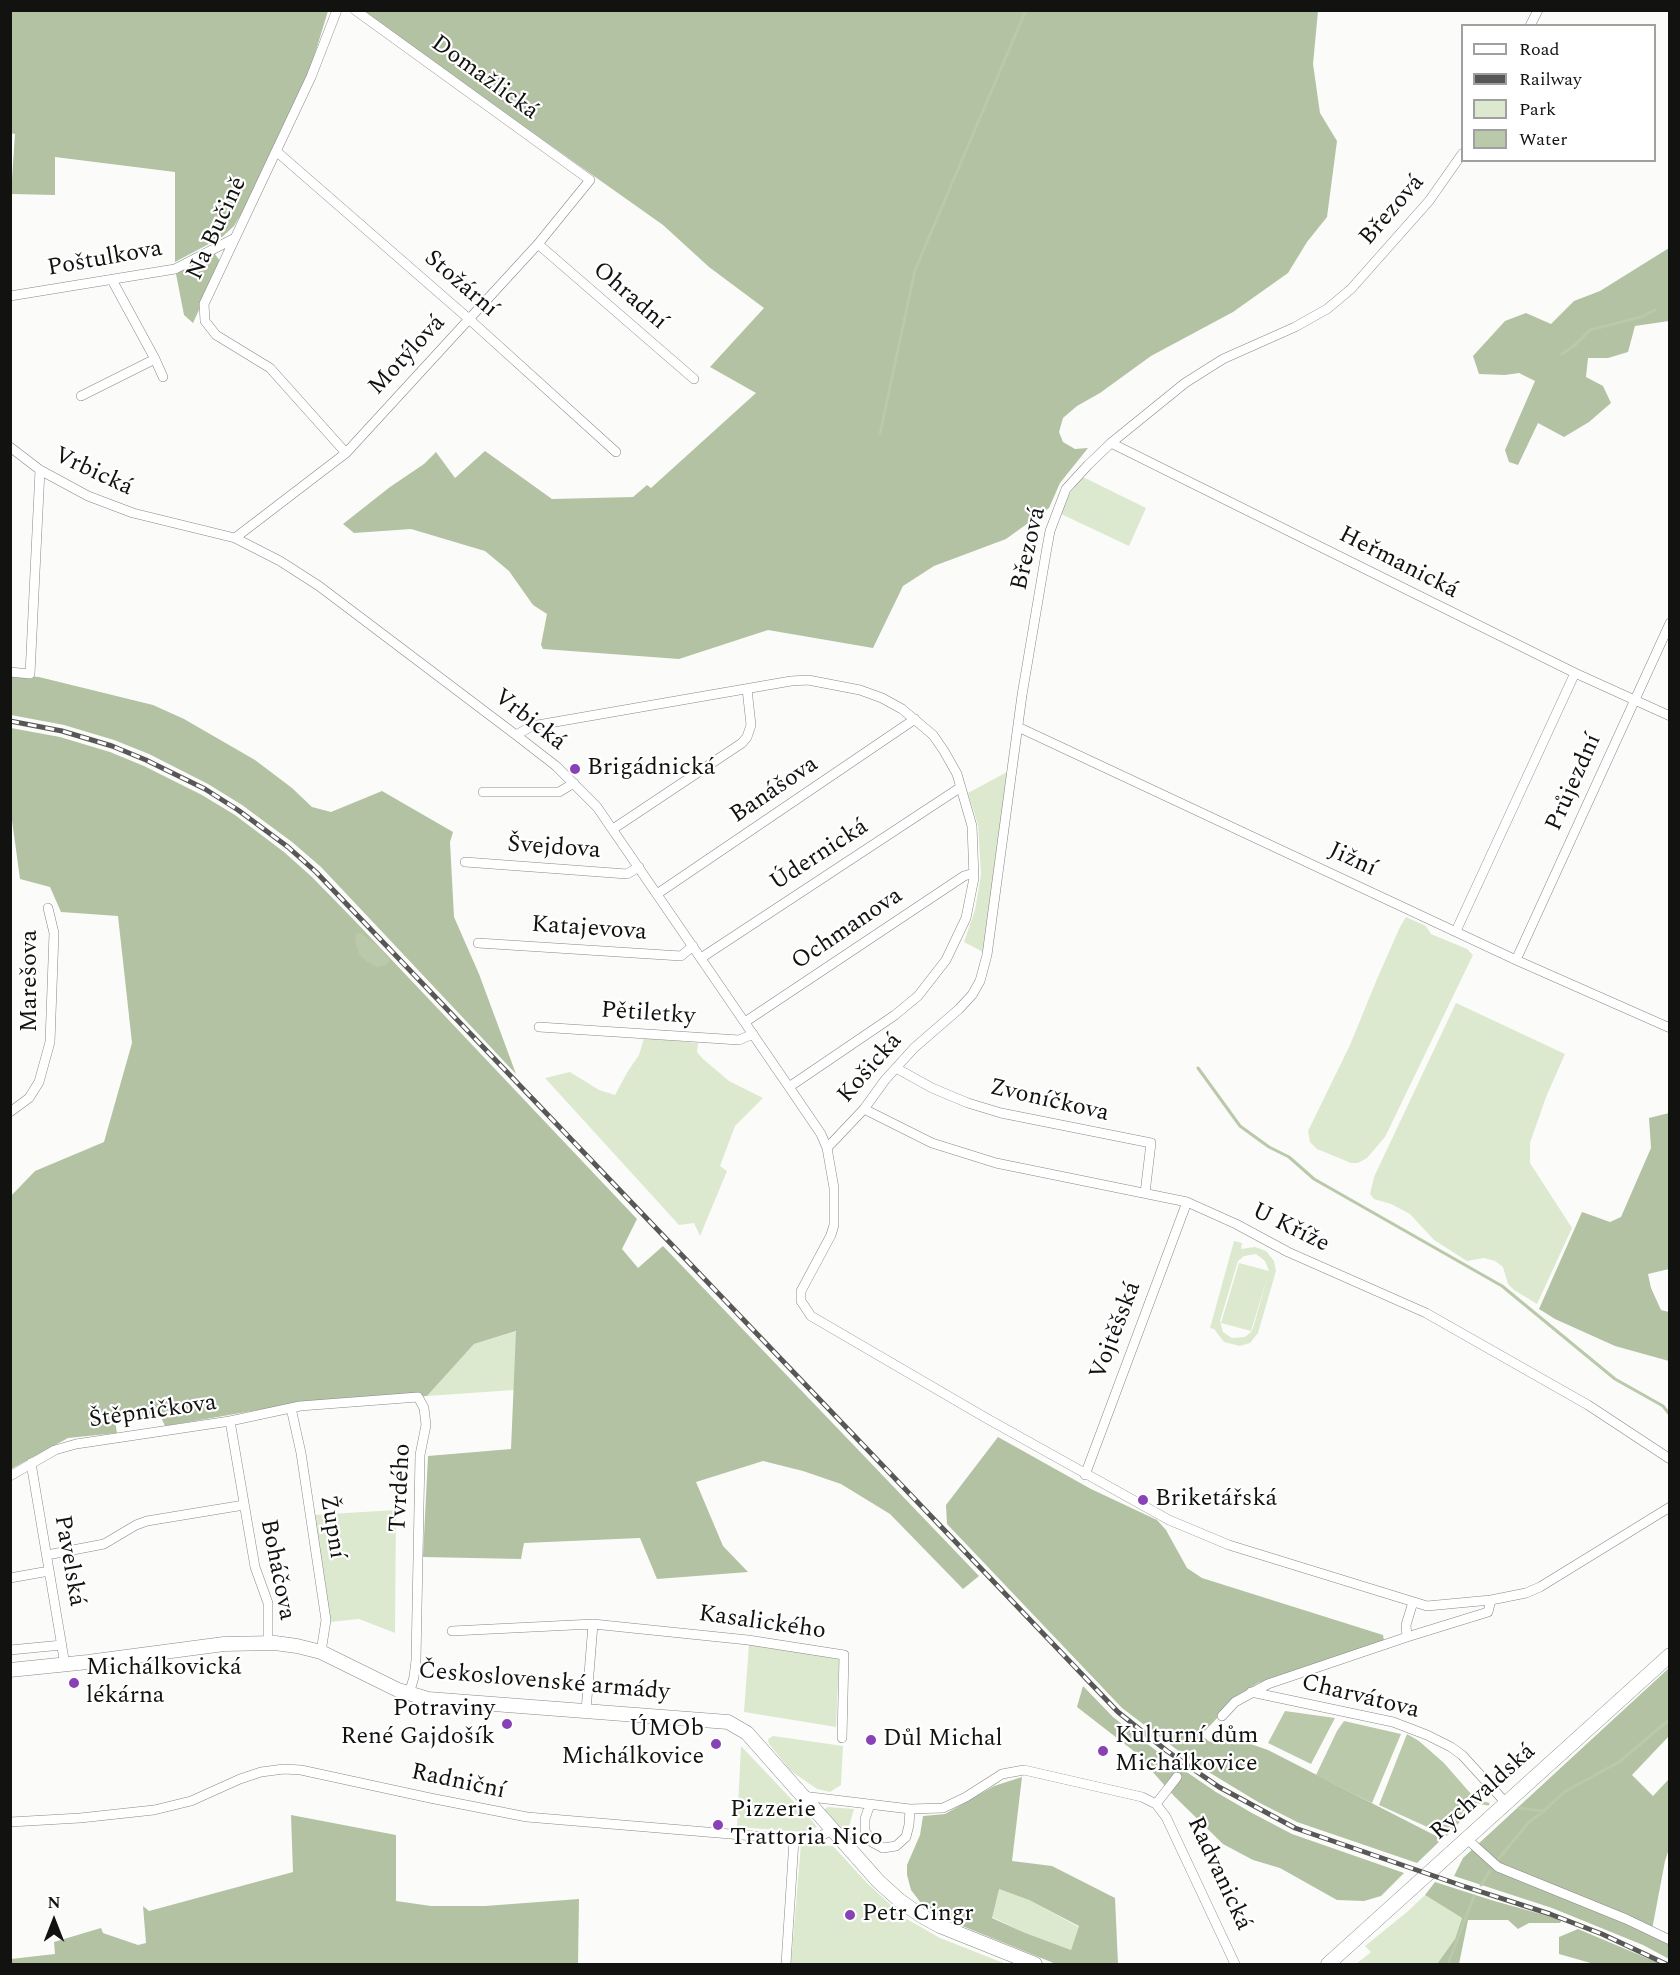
<!DOCTYPE html>
<meta charset="utf-8">
<style>
body{margin:0}
#map{position:relative;width:1680px;height:1975px;overflow:hidden;background:#fbfcf9;font-family:Spectral,serif}
canvas{display:block}
.frame{position:absolute;inset:0;border:12px solid #121211;pointer-events:none}
.legend{position:absolute;left:1461px;top:24px;width:195px;height:138px;box-sizing:border-box;background:#fff;border:2px solid #a0a0a0;margin:0;padding:8px 10px;list-style:none;font-size:18px;color:#121211}
.legend li{display:flex;align-items:center;gap:12px;height:30px}
.legend b{width:30px;border:2px solid #a0a0a0}
.north{position:absolute;left:24px;top:1891px;width:60px;height:60px;-webkit-text-stroke:4px #fff;paint-order:stroke;rotate:0deg;font-size:16px;font-weight:700;line-height:24px;text-align:center;color:#121211}
.north::after{content:'';display:block;margin:auto;width:21px;height:27px;background:#121211;clip-path:polygon(50% 0,100% 100%,50% 72%,0 100%)}
</style>
<div id="map">
<canvas width="1680" height="1975"></canvas>
<div class="frame"></div>
<ul class="legend">
<li><b style="height:8px;background:#fff"></b>Road</li>
<li><b style="height:8px;background:#575856"></b>Railway</li>
<li><b style="height:16px;background:#dce9cf"></b>Park</li>
<li><b style="height:16px;background:#b9c9a9"></b>Water</li>
</ul>
<div class="north">N</div>
</div>
<script>
const context = document.querySelector('canvas').getContext('2d');
context.lineJoin = 'round';
function fillPath(path, color) {
  context.fillStyle = color;
  context.fill(path, 'evenodd');
}
function toPath(rows) {
  const path = new Path2D();
  for (const r of rows) {
    path.moveTo(r[0], r[1]);
    for (let i = 2; i < r.length; i += 2) path.lineTo(r[i], r[i + 1]);
  }
  return path;
}
function trace(path, color, width, dash) {
  context.strokeStyle = color;
  context.lineWidth = width;
  context.lineCap = dash ? 'butt' : 'round';
  context.setLineDash(dash || []);
  context.stroke(path);
}
function write(font, color, halo, rows, align = 'center') {
  context.font = font + ' Spectral,serif';
  context.lineWidth = 4.5;
  context.setLineDash([]);
  context.textBaseline = 'middle';
  context.strokeStyle = halo;
  context.fillStyle = color;
  for (const [text, x, y, turn = 0] of rows) {
    context.save();
    context.translate(x, y);
    context.rotate((+turn || 0) * Math.PI / 180);
    context.textAlign = isNaN(turn) ? turn : align;
    if (halo) context.strokeText(text, 0, 0);
    context.fillText(text, 0, 0);
    context.restore();
  }
}
const green = toPath([
 [1083,477,1146,508,1129,546,1061,514,1068,496],
 [1007,772,990,913,983,952,964,942,975,910,981,874,978,825,968,793],
 [1406,917,1426,926,1431,934,1467,949,1473,955,1385,1137,1367,1158,1358,1163,1351,1163,1317,1149,1310,1142,1308,1131,1350,1045,1377,979,1400,927],
 [1456,1003,1565,1054,1546,1097,1530,1143,1530,1163,1572,1228,1537,1304,1514,1290,1508,1284,1503,1267,1495,1261,1484,1258,1467,1261,1434,1240,1410,1214,1391,1204,1374,1199,1370,1194,1374,1177],
 [644,1038,698,1043,697,1052,703,1059,729,1081,763,1098,735,1126,720,1166,727,1171,700,1236,694,1223,679,1225,545,1078,570,1072,599,1090,615,1095,628,1071,639,1055],
 [1234,1241,1242,1243,1241,1249,1255,1247,1266,1251,1274,1261,1276,1271,1258,1333,1250,1343,1240,1346,1224,1342,1214,1329,1210,1328],
 [1256,1254,1265,1261,1269,1271,1239,1263,1221,1323,1251,1331,1268,1275,1253,1328,1251,1332,1245,1337,1232,1338,1223,1332,1220,1321,1238,1261,1244,1256],
 [517,1331,514,1390,427,1396,474,1344],
 [396,1510,395,1633,359,1619,330,1622,314,1515],
 [749,1644,839,1659,836,1727,744,1712],
 [773,1736,843,1746,841,1785,830,1792,817,1789,791,1771,769,1744,768,1739],
 [741,1746,813,1822,817,1827,804,1832,737,1827],
 [828,1807,854,1809,848,1830,851,1831,850,1839,823,1810],
 [950,1821,999,1889,1029,1900,1079,1927,1071,1950,1023,1932,992,1917],
 [801,1844,833,1846,867,1883,905,1918,940,1938,1006,1964,791,1964],
 [1425,1895,1462,1918,1455,1939,1437,1964,1356,1964,1371,1952,1365,1946,1407,1912]
]);
const forest = toPath([
 [11,11,328,11,310,70,247,204,234,226,222,237,175,262,175,172,55,157,55,195,11,194,15,134,10,133],
 [361,11,1318,11,1313,64,1320,113,1337,141,1327,217,1307,242,1288,273,1233,312,1151,356,1100,393,1077,406,1063,418,1059,432,1063,442,1075,449,1088,448,1060,483,1049,508,1006,539,934,566,903,586,873,648,768,630,679,659,543,649,541,645,547,614,533,605,509,571,485,551,411,529,354,533,343,524,390,487,424,464,436,452,455,478,485,451,552,499,633,497,647,485,651,488,756,393,710,367,764,308,709,267,663,225],
 [1669,248,1669,321,1635,326,1628,352,1608,358,1588,358,1586,377,1603,386,1611,403,1589,422,1564,437,1538,423,1518,465,1509,462,1505,450,1535,381,1519,373,1505,375,1479,374,1473,356,1505,321,1526,313,1551,324,1574,301,1600,291],
 [214,253,221,262,193,323,184,315,176,274],
 [11,674,39,677,153,705,184,719,255,760,292,788,312,807,331,812,382,791,453,832,450,842,454,917,479,974,516,1074,321,867,292,842,242,805,208,784,149,754,114,740,64,725,11,715],
 [11,728,60,737,110,752,144,766,202,795,235,815,284,852,312,877,355,921,637,1219,622,1249,638,1268,663,1246,979,1576,963,1589,890,1514,841,1484,803,1471,763,1461,696,1482,723,1546,748,1572,657,1579,640,1538,524,1543,521,1559,423,1557,428,1456,511,1449,516,1331,474,1344,427,1396,293,1404,165,1426,159,1413,115,1421,117,1433,68,1438,11,1469,10,1197,35,1171,104,1142,132,1043,118,916,61,912,50,887,20,879,11,813],
 [1669,1113,1669,1269,1648,1274,1651,1288,1661,1310,1669,1312,1669,1361,1615,1346,1555,1319,1539,1309,1582,1212,1610,1222,1621,1217,1651,1148,1649,1118],
 [998,1437,1091,1489,1157,1520,1166,1530,1187,1568,1202,1578,1383,1635,1384,1641,1258,1683,1240,1694,1201,1735,1210,1742,1216,1732,1268,1750,1442,1839,1417,1863,1297,1822,1258,1802,1197,1765,1122,1708,947,1524,946,1505],
 [1669,1668,1669,1736,1632,1775,1653,1796,1669,1779,1669,1849,1665,1861,1651,1935,1669,1944,1669,1959,1643,1945,1552,1908,1454,1876,1463,1858],
 [1083,1686,1113,1717,1163,1756,1216,1792,1252,1813,1292,1834,1404,1873,1381,1896,1364,1901,1337,1900,1280,1868,1253,1860,1223,1844,1174,1796,1135,1752,1077,1707],
 [1022,1777,1012,1861,1052,1866,1115,1898,1118,1964,1056,1964,940,1917,924,1907,911,1890,907,1875,907,1865,920,1835,923,1816,945,1814,994,1786],
 [999,1889,1029,1900,1079,1926,1071,1950,1023,1932,992,1918],
 [291,1815,396,1835,396,1901,431,1906,485,1906,579,1899,578,1964,11,1964,11,1959,55,1954,54,1942,101,1928,103,1933,138,1945,146,1943,143,1906,149,1911,293,1872],
 [1435,1882,1491,1900,1562,1920,1560,1923,1529,1923,1518,1929,1508,1920,1468,1920,1459,1964,1437,1964,1455,1939,1462,1918,1425,1895],
 [1578,1929,1661,1964,1594,1964,1559,1954,1559,1937]
]);
const water = toPath([
 [356,933,361,933,380,948,390,960,387,965,377,967,367,962,359,954,355,941],
 [1285,1711,1335,1718,1311,1764,1268,1743],
 [1344,1721,1401,1734,1372,1803,1316,1775,1337,1731],
 [1407,1734,1419,1741,1444,1763,1478,1802,1447,1836,1379,1805]
]);
const stream = toPath([
 [1562,354,1576,344,1590,330,1641,317,1655,310],
 [880,434,915,270,1026,10],
 [1198,1068,1240,1126,1269,1147,1289,1157,1314,1179,1502,1286,1615,1379,1663,1406,1670,1415],
 [1478,1802,1488,1804],
 [1519,1808,1544,1811],
 [1499,1858,1530,1821,1544,1811,1564,1792,1619,1762,1670,1719],
 [1481,1885,1490,1871],
 [1448,1964,1474,1896]
]);
const street = toPath([
 [337,10,311,77,204,304,205,321,216,335,270,368,346,453],
 [1530,26,1538,10],
 [276,151,469,319,616,452],
 [538,244,694,379],
 [10,296,175,269,235,238],
 [155,359,163,377],
 [81,396,155,359,112,280],
 [1111,443,1575,673,1670,716],
 [10,447,40,470,88,496,133,513,235,538,280,561,319,586,516,735,556,766,597,807,789,1087,821,1134,827,1148,834,1188,834,1225,831,1235,801,1291,801,1301,811,1316,986,1418,1169,1520,1229,1545,1427,1606,1491,1600,1526,1593,1540,1587,1670,1507],
 [235,538,346,453,538,244,590,180,355,10],
 [10,672,30,674,40,470],
 [1018,727,1516,960,1670,1028],
 [516,735,532,726,791,681,808,680,860,690,882,698,902,709,933,735,944,751,957,774,972,826,974,878,966,918,946,960,918,996,895,1015,789,1087],
 [483,792,559,792,574,783],
 [613,829,742,743,747,737,751,725,747,689],
 [465,862,627,874,639,867],
 [657,894,915,719],
 [1456,931,1575,673],
 [478,943,681,956,693,946],
 [701,958,961,787],
 [1516,960,1670,623],
 [745,1022,964,876,974,873],
 [539,1027,739,1040,753,1034],
 [896,1068,932,1088,968,1103,1001,1113,1151,1143,1145,1193],
 [864,1109,932,1143,996,1163,1187,1202,1236,1224,1288,1252,1426,1313,1588,1405,1670,1459],
 [10,1112,29,1098,39,1082,50,1042,54,933,48,908],
 [827,1148,864,1109,885,1080,914,1048,959,1009,972,995,980,981,987,955,1022,695,1046,553,1050,531,1066,489,1088,465,1111,443,1185,383,1223,359,1295,327,1327,309,1351,289,1429,201,1462,154],
 [291,1408,301,1453,326,1620,321,1652],
 [230,1421,255,1567,268,1603,268,1643],
 [31,1463,65,1665],
 [1085,1475,1187,1202],
 [10,1476,55,1450,76,1444,230,1421,300,1406,418,1397,424,1408,426,1425,420,1455,416,1660,414,1677,409,1694],
 [47,1555,104,1544,136,1525,147,1521,244,1505],
 [10,1578,49,1571],
 [452,1631,593,1624,748,1640,844,1655,842,1738],
 [1407,1637,1406,1625,1413,1602],
 [10,1650,62,1645],
 [1251,1692,1393,1722,1427,1735,1451,1747,1462,1755,1506,1803],
 [586,1711,593,1624],
 [1222,1716,1235,1702,1268,1684,1407,1637,1488,1612,1491,1600],
 [802,1796,910,1809,943,1808,966,1797,1002,1774,1024,1770,1142,1797,1156,1804,1166,1817,1235,1964],
 [870,1804,865,1819,865,1831,872,1842,883,1848,896,1846,906,1837,909,1825,910,1809],
 [1156,1804,1177,1777],
 [10,1822,80,1818,154,1810,191,1801,240,1779,261,1772,284,1769,301,1770,430,1798,527,1817,802,1840,817,1838,832,1830],
 [1467,1839,1498,1867,1626,1919,1670,1940],
 [786,1964,794,1840]
]);
const secondary = toPath([
 [10,1670,88,1662,224,1644,275,1643,297,1646,321,1652,398,1690,428,1699,728,1722,747,1733,878,1881,899,1900,920,1915,940,1926,1035,1964],
 [1328,1964,1670,1655]
]);
const rail = toPath([
 [10,721,62,731,112,746,146,760,205,789,238,810,288,847,316,872,1118,1712,1167,1751,1219,1787,1295,1828,1463,1886,1550,1914,1602,1934,1666,1964]
]);
const markers = [
 [575,769,6,"#8942b5"],
 [1143,1500,6,"#8942b5"],
 [74,1683,6,"#8942b5"],
 [507,1724,6,"#8942b5"],
 [871,1740,6,"#8942b5"],
 [716,1744,6,"#8942b5"],
 [1103,1751,6,"#8942b5"],
 [718,1825,6,"#8942b5"],
 [850,1915,6,"#8942b5"]
];
const streetNames = [
 ["Domažlická",484,79,36],
 ["Březová",1393,211,-49],
 ["Na Bučině",218,229,-65],
 ["Poštulkova",105,260,-10],
 ["Stožární",460,285,41],
 ["Ohradní",629,297,41],
 ["Motýlová",408,356,-47],
 ["Vrbická",93,473,25],
 ["Březová",1030,549,-77],
 ["Heřmanická",1398,564,27],
 ["Vrbická",529,721,38],
 ["Průjezdní",1575,783,-66],
 ["Banášova",775,791,-34],
 ["Švejdova",554,849,4],
 ["Údernická",820,856,-33],
 ["Jižní",1352,861,25],
 ["Katajevova",589,930,4],
 ["Ochmanova",848,930,-34],
 ["Marešova",31,981,-90],
 ["Pětiletky",648,1015,4],
 ["Košická",871,1069,-49],
 ["Zvoníčkova",1049,1102,13],
 ["U Kříže",1290,1229,26],
 ["Vojtěšská",1117,1331,-69],
 ["Štěpničkova",153,1413,-8],
 ["Tvrdého",402,1488,-87],
 ["Župní",331,1527,81],
 ["Pavelská",68,1561,80],
 ["Boháčova",276,1570,79],
 ["Kasalického",762,1624,8],
 ["Československé armády",544,1683,5],
 ["Charvátova",1360,1698,14],
 ["Radniční",458,1783,12],
 ["Rychvaldská",1484,1793,-42],
 ["Radvanická",1218,1874,65]
];
const poiNames = [
 ["Brigádnická",587,769],
 ["Briketářská",1155,1500],
 ["Michálkovická",86,1669],
 ["lékárna",86,1697],
 ["Potraviny",495,1710,"right"],
 ["René Gajdošík",495,1738,"right"],
 ["ÚMOb",704,1730,"right"],
 ["Michálkovice",704,1758,"right"],
 ["Kulturní dům",1115,1737],
 ["Michálkovice",1115,1765],
 ["Důl Michal",883,1740],
 ["Pizzerie",730,1811],
 ["Trattoria Nico",730,1839],
 ["Petr Cingr",862,1915]
];
fillPath(green, '#dce9cf');
fillPath(forest, '#b2c2a2');
fillPath(water, '#b9c9a9');
trace(stream, '#b9c9a9', 3);
trace(street, '#888986', 10);
trace(secondary, '#888986', 15);
trace(street, '#fff', 9);
trace(secondary, '#fff', 14);
trace(rail, '#575856', 5);
trace(rail, '#fff', 3, [9]);
for (const [x, y, r, color] of markers) {
  const dot = new Path2D();
  dot.arc(x, y, r, 0, 2 * Math.PI);
  context.fillStyle = color;
  context.fill(dot);
  trace(dot, '#fff', 2);
}
write('24px', '#121211', '#fff', streetNames);
write('24px', '#121211', '#fff', poiNames, 'left');
</script>
